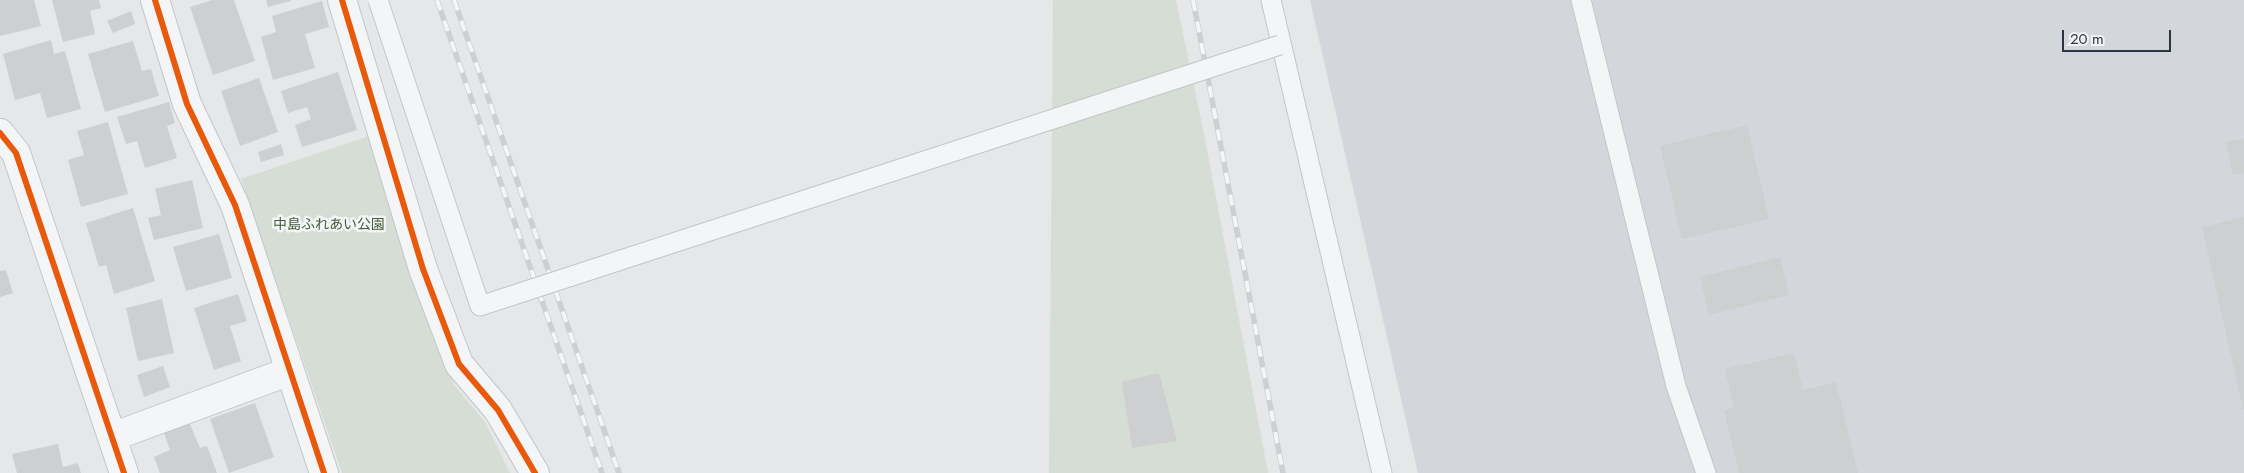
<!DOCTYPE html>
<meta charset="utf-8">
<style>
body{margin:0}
#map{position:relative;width:2244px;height:473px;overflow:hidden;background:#e5e7e9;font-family:Jost,sans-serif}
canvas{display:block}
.scale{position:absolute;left:2062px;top:30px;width:109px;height:22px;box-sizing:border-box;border:2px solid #2c3642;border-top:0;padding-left:6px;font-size:15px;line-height:18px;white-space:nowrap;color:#2c3642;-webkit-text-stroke:4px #f3f5f8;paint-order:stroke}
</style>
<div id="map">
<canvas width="2244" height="473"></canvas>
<div class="scale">20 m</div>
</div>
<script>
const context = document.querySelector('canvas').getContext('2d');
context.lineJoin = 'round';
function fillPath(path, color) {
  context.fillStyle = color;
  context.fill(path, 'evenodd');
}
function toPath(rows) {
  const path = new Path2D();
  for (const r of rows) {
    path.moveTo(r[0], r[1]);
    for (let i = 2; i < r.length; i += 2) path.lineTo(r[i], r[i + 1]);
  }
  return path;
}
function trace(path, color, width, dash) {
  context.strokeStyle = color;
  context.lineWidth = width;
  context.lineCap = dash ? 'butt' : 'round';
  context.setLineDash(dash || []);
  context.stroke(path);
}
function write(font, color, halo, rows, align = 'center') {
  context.font = font + ' Jost,"Noto Sans JP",sans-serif';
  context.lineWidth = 5;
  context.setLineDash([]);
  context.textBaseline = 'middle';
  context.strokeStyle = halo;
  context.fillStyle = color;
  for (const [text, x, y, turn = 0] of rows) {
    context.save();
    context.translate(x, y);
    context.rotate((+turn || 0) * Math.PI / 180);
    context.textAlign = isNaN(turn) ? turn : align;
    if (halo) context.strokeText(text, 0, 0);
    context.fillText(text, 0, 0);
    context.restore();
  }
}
const built = toPath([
 [1310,0,2244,0,2244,473,1418,473]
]);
const green = toPath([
 [1053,0,1176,0,1204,134,1268,473,1049,473],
 [372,135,454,385,485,422,510,473,342,473,241,179]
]);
const building = toPath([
 [0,0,34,0,41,26,0,36],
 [52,0,99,0,101,8,90,11,95,34,63,42],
 [212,0,234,0,255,61,213,75,190,7],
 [266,0,291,0,291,1,268,7],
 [322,1,329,27,305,34,315,68,273,80,261,37,276,32,272,16],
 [131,11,135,24,113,33,107,21],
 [51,40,54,54,65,51,81,109,47,118,40,93,15,100,3,54],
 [133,41,142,71,151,69,159,96,105,112,88,54],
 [338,72,357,130,302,147,295,125,311,119,307,107,288,113,281,91],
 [259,78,278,132,240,146,221,91],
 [169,102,175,123,167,126,177,158,145,168,137,141,126,144,117,117],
 [108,122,128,194,81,207,68,160,84,155,77,131],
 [1747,125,1769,219,1682,239,1660,146],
 [2244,139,2244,173,2233,175,2226,142],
 [281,144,284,155,261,162,258,152],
 [192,180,203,228,154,240,148,218,161,215,155,189],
 [133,208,155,281,114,294,106,265,99,267,86,223],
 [2244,217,2244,409,2243,409,2202,227],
 [219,234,232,278,186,291,173,247],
 [1780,257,1789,295,1709,315,1700,277],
 [6,270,13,293,0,297,0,271],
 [238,294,247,321,230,326,241,361,214,370,194,308],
 [162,299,174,353,138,361,126,308],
 [1794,353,1803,390,1836,382,1858,473,1739,473,1724,410,1734,408,1725,369],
 [163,366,170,387,144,397,137,375],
 [1159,373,1177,441,1132,448,1122,382],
 [255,403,274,457,229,473,210,419],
 [189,422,200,448,207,446,217,473,160,473,154,457,170,450,164,433],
 [58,444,63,467,78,463,81,473,17,473,12,454]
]);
const lane = toPath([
 [1271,0,1382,473],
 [1581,0,1676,386,1706,473]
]);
const street = toPath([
 [155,0,187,104,235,205,324,473],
 [342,0,423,269,459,364,498,410,535,473],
 [0,133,16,153,124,473],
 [112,437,290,371]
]);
const rail = toPath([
 [437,0,602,473],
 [454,0,619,473],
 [1193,0,1283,473]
]);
const laneBridge = toPath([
 [378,0,480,306,1280,45]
]);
const cycleway = toPath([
 [155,0,187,104,235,205,324,473],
 [342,0,423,269,459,364,498,410,535,473],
 [0,133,16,153,124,473]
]);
const parkNames = [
 ["中島ふれあい公園",329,226]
];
fillPath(built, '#d3d7dc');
fillPath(green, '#d6ddd5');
fillPath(building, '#cdcfd1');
trace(lane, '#c3c5c7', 21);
trace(street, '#c3c5c7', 30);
trace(lane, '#f4f5f6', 19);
trace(street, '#f4f5f6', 28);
trace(rail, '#cecfd1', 5.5);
trace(rail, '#f3f5f8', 4, [11]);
trace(laneBridge, '#c3c5c7', 21, []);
trace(laneBridge, '#f4f5f6', 19);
trace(cycleway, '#e8590c', 6);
write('14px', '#445d39', '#f3f5f8', parkNames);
</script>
